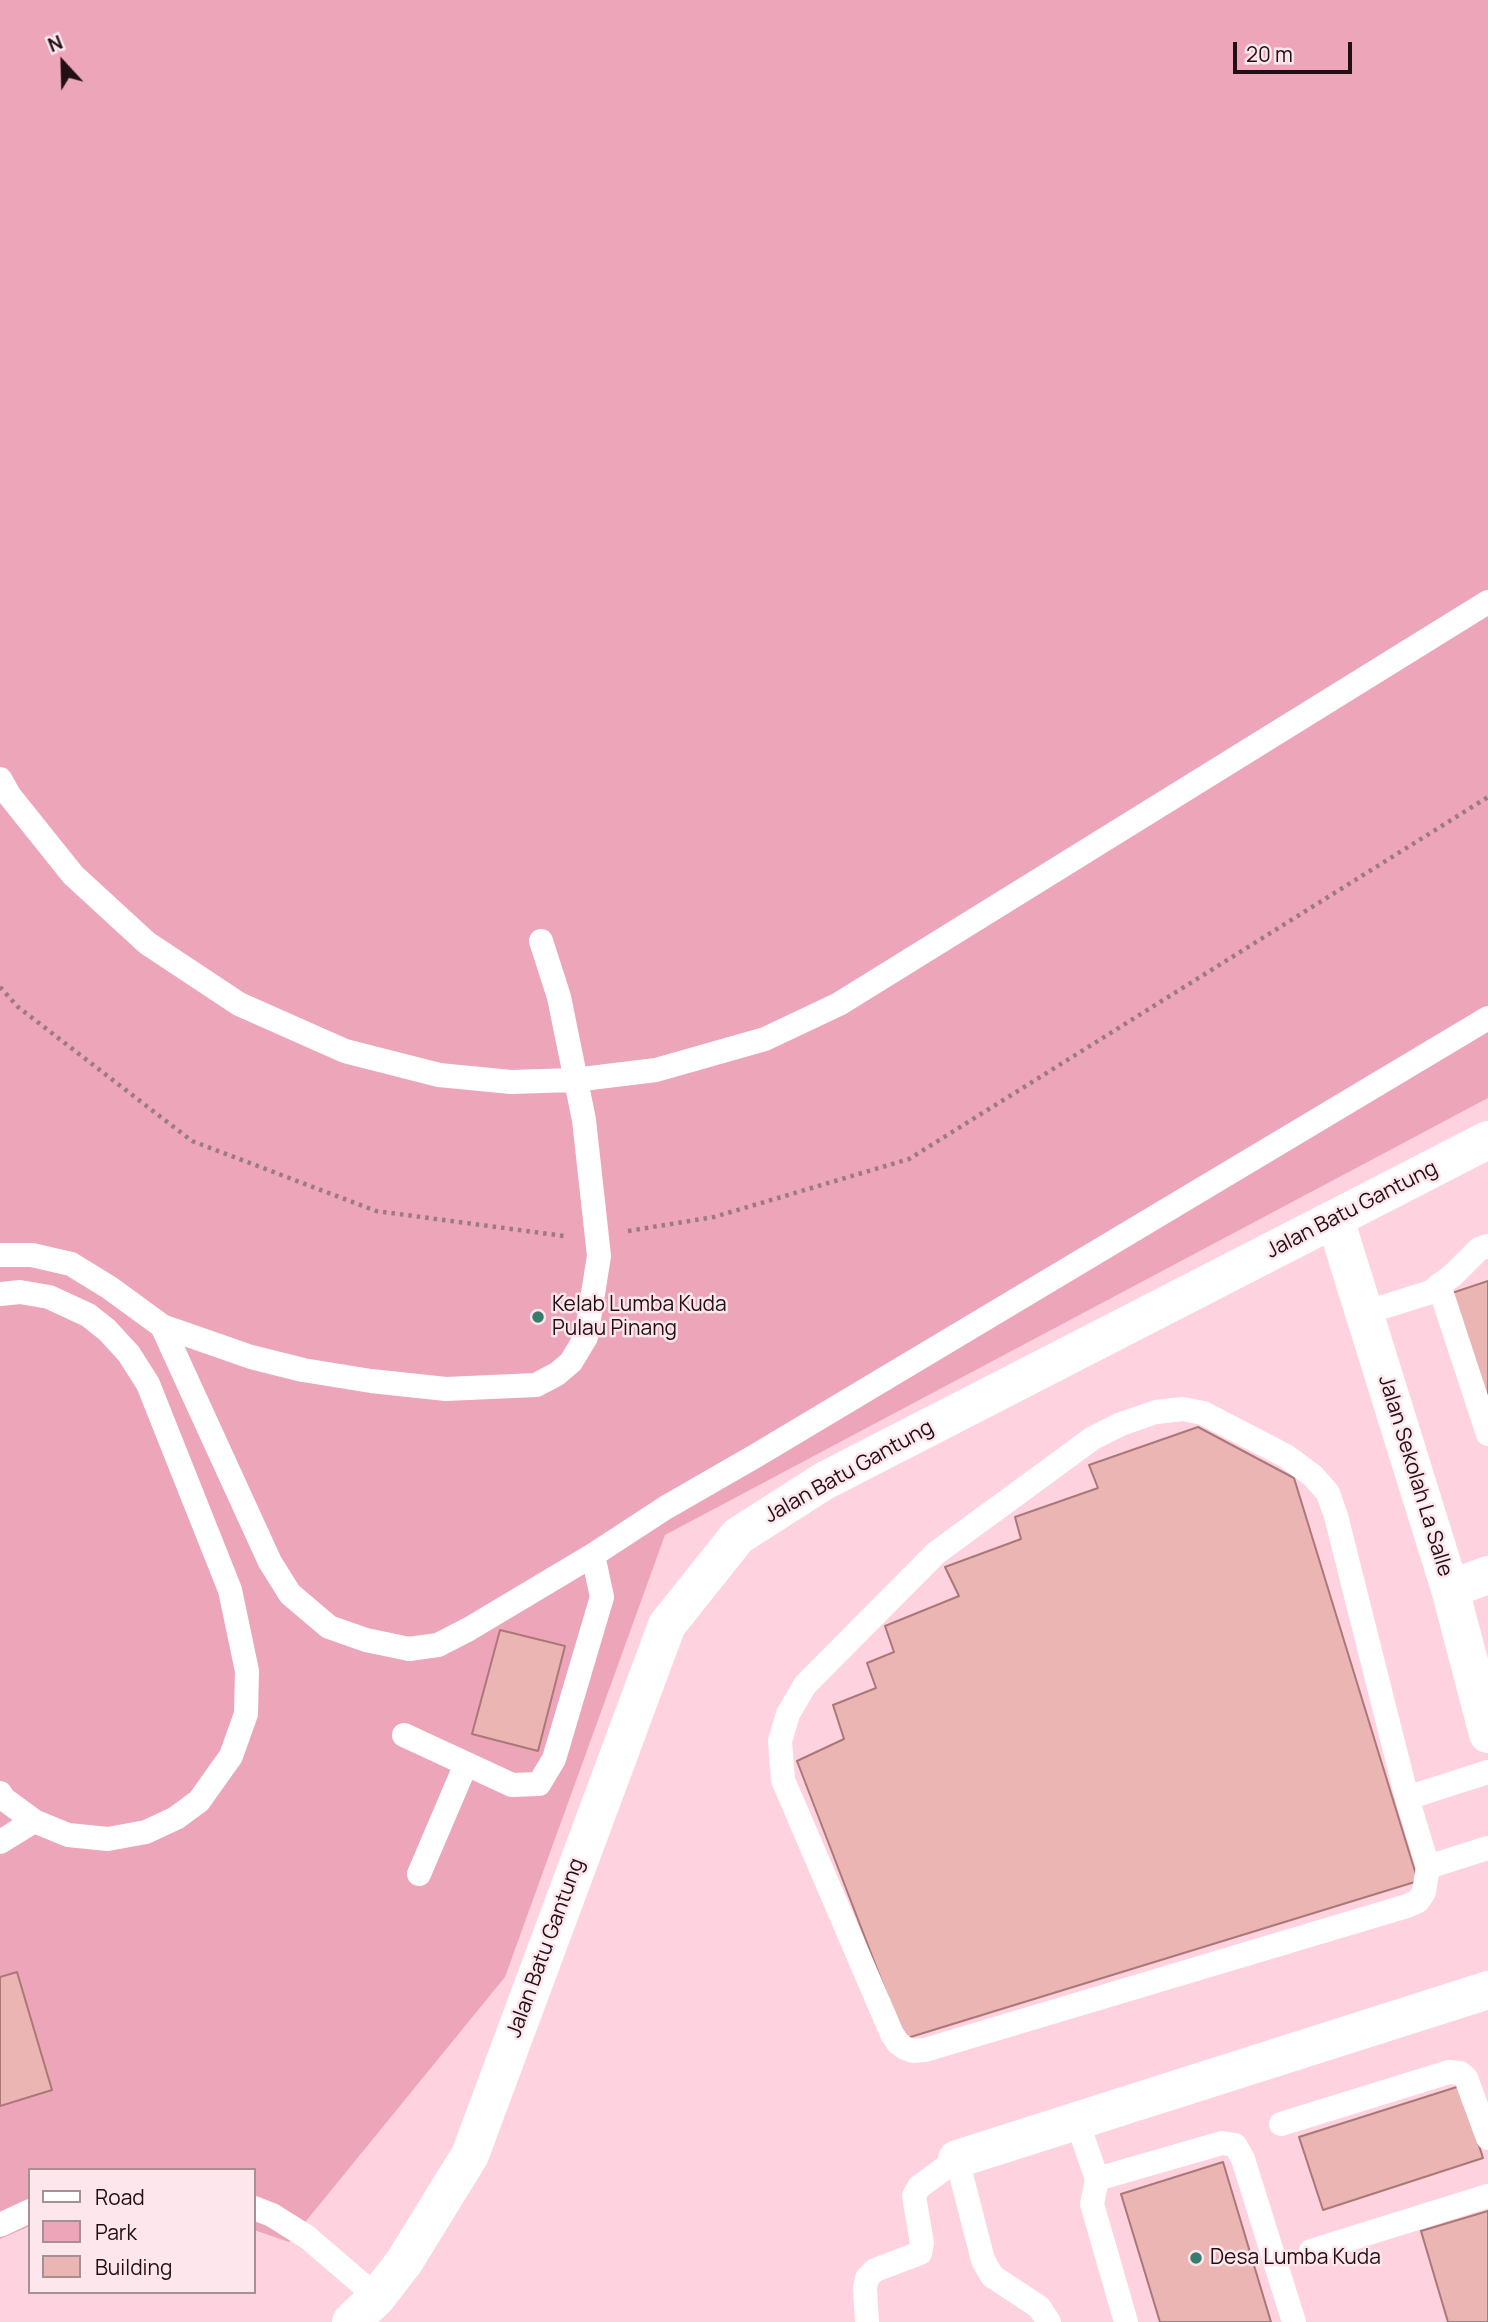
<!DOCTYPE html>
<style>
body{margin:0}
#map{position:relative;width:1488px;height:2322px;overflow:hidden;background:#fed2de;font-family:Manrope,sans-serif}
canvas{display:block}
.legend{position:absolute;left:28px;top:2168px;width:228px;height:126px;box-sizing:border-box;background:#fde6ec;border:2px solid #a59096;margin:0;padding:9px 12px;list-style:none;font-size:21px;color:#210f15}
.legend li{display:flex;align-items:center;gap:14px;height:35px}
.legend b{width:35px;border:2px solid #a59096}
.north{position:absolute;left:28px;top:28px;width:70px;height:70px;-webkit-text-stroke:5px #fde6ec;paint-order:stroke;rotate:338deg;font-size:19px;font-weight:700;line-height:28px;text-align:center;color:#210f15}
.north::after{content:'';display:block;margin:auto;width:24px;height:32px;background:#210f15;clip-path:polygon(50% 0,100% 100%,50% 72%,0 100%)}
.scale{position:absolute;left:1233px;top:42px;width:119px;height:32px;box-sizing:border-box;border:4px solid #210f15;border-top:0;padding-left:9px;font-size:21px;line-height:24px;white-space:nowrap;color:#210f15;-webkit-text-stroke:5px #fde6ec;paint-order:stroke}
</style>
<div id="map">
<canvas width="1488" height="2322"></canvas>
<ul class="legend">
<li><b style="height:9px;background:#fff"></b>Road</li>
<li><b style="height:19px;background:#eda5ba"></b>Park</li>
<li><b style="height:19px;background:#ebb5b3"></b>Building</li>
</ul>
<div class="north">N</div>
<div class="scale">20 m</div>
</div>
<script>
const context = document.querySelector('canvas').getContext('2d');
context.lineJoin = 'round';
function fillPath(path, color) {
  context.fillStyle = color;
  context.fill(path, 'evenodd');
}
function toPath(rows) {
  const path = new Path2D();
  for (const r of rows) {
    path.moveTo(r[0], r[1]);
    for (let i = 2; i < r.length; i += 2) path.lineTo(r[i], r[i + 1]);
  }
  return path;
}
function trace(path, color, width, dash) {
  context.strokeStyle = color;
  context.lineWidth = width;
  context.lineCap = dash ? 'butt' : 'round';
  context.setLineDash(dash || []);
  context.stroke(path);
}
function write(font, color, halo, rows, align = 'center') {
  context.font = font + ' Manrope,sans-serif';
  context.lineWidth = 5;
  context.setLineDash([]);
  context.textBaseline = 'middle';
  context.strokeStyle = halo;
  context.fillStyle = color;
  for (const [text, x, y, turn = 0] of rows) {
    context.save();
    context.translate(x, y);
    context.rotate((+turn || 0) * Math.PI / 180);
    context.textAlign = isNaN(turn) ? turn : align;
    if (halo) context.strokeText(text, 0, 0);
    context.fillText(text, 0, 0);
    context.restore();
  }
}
const green = toPath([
 [0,0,1488,0,1488,1098,665,1535,505,1977,289,2242,254,2230,254,2170,30,2170,30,2226,0,2239]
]);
const building = toPath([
 [1488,1281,1488,1401,1452,1293,1488,1281],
 [1198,1427,1294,1478,1418,1881,904,2039,797,1761,844,1739,833,1705,876,1688,867,1663,894,1652,885,1626,959,1596,945,1567,1021,1539,1015,1517,1098,1488,1089,1465,1198,1427],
 [500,1630,565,1646,538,1751,472,1734,500,1630],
 [17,1972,52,2090,0,2106,0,1977,17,1972],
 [1460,2086,1483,2158,1323,2210,1299,2137,1460,2086],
 [1223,2162,1271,2322,1160,2322,1121,2194,1223,2162],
 [1488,2211,1488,2322,1448,2322,1421,2231,1488,2211]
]);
const path = toPath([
 [0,987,18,1007,192,1141,376,1211,564,1236],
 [628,1231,714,1217,909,1159,1488,797]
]);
const lane = toPath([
 [0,779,9,795,73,875,147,943,239,1004,345,1051,439,1075,511,1082,574,1080,656,1070,765,1039,839,1004,1488,602],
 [0,1255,32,1255,71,1264,110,1288,162,1326,251,1357,303,1370,371,1381,446,1389,536,1385,557,1374,571,1362,586,1337,599,1256,584,1120,559,997,541,941],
 [1439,1285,1488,1434],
 [0,1294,20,1292,49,1297,88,1315,107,1330,129,1354,148,1384,230,1590,247,1671,246,1714,231,1756,199,1801,176,1818,146,1832,108,1839,68,1835,34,1821,4,1799,0,1793],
 [1364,1313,1431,1292,1454,1274,1479,1249,1488,1246],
 [162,1326,270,1562,290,1594,329,1627,366,1640,409,1649,438,1645,469,1629,593,1555,665,1508,757,1455,1488,1018],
 [1183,1409,1203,1413,1286,1456,1313,1476,1328,1493,1336,1516,1407,1798,1428,1867,1424,1892,1418,1901,1407,1906,925,2050,913,2051,905,2048,898,2043,892,2034,783,1780,780,1741,788,1714,805,1685,936,1553,1093,1438,1121,1424,1156,1412,1183,1409],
 [404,1735,512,1785,539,1784,554,1759,602,1597,593,1555],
 [1407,1798,1488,1772],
 [0,1842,34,1821],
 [1428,1867,1488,1848],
 [419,1874,466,1764],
 [1077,2121,1097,2179],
 [1281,2124,1449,2072,1460,2073,1466,2078,1488,2138],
 [254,2208,272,2215,307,2237,377,2297],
 [0,2225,30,2211],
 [1311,2251,1488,2196],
 [867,2322,865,2288,867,2278,875,2270,920,2253,922,2243,914,2196,919,2187,957,2159,983,2260,992,2276,1039,2307,1049,2322],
 [1126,2322,1092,2204,1097,2179,1222,2143,1235,2145,1243,2159,1294,2322]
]);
const street = toPath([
 [1335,1219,1450,1589,1488,1734],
 [1450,1589,1488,1575],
 [957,2159,1488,1990],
 [351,2322,377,2297,404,2262,470,2155,667,1625,738,1536,824,1481,1488,1140]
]);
const markers = [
 [538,1317,7,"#387c70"],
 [1196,2258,7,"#387c70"]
];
const streetNames = [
 ["Jalan Batu Gantung",1352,1210,-27],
 ["Jalan Batu Gantung",849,1472,-29],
 ["Jalan Sekolah La Salle",1415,1476,73],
 ["Jalan Batu Gantung",546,1948,-70]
];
const poiNames = [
 ["Kelab Lumba Kuda",552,1305],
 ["Pulau Pinang",552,1329],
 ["Desa Lumba Kuda",1210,2258]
];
fillPath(green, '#eda5ba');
fillPath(building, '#ebb5b3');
trace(building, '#aa7877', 2);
trace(path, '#9b7a84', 4.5, [3.5, 5]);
trace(lane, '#fff', 24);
trace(street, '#fff', 38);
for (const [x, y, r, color] of markers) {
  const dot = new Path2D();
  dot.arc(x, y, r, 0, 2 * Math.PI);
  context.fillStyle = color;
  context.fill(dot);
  trace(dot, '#fde6ec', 2.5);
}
write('21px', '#210f15', '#fde6ec', streetNames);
write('21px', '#210f15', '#fde6ec', poiNames, 'left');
</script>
